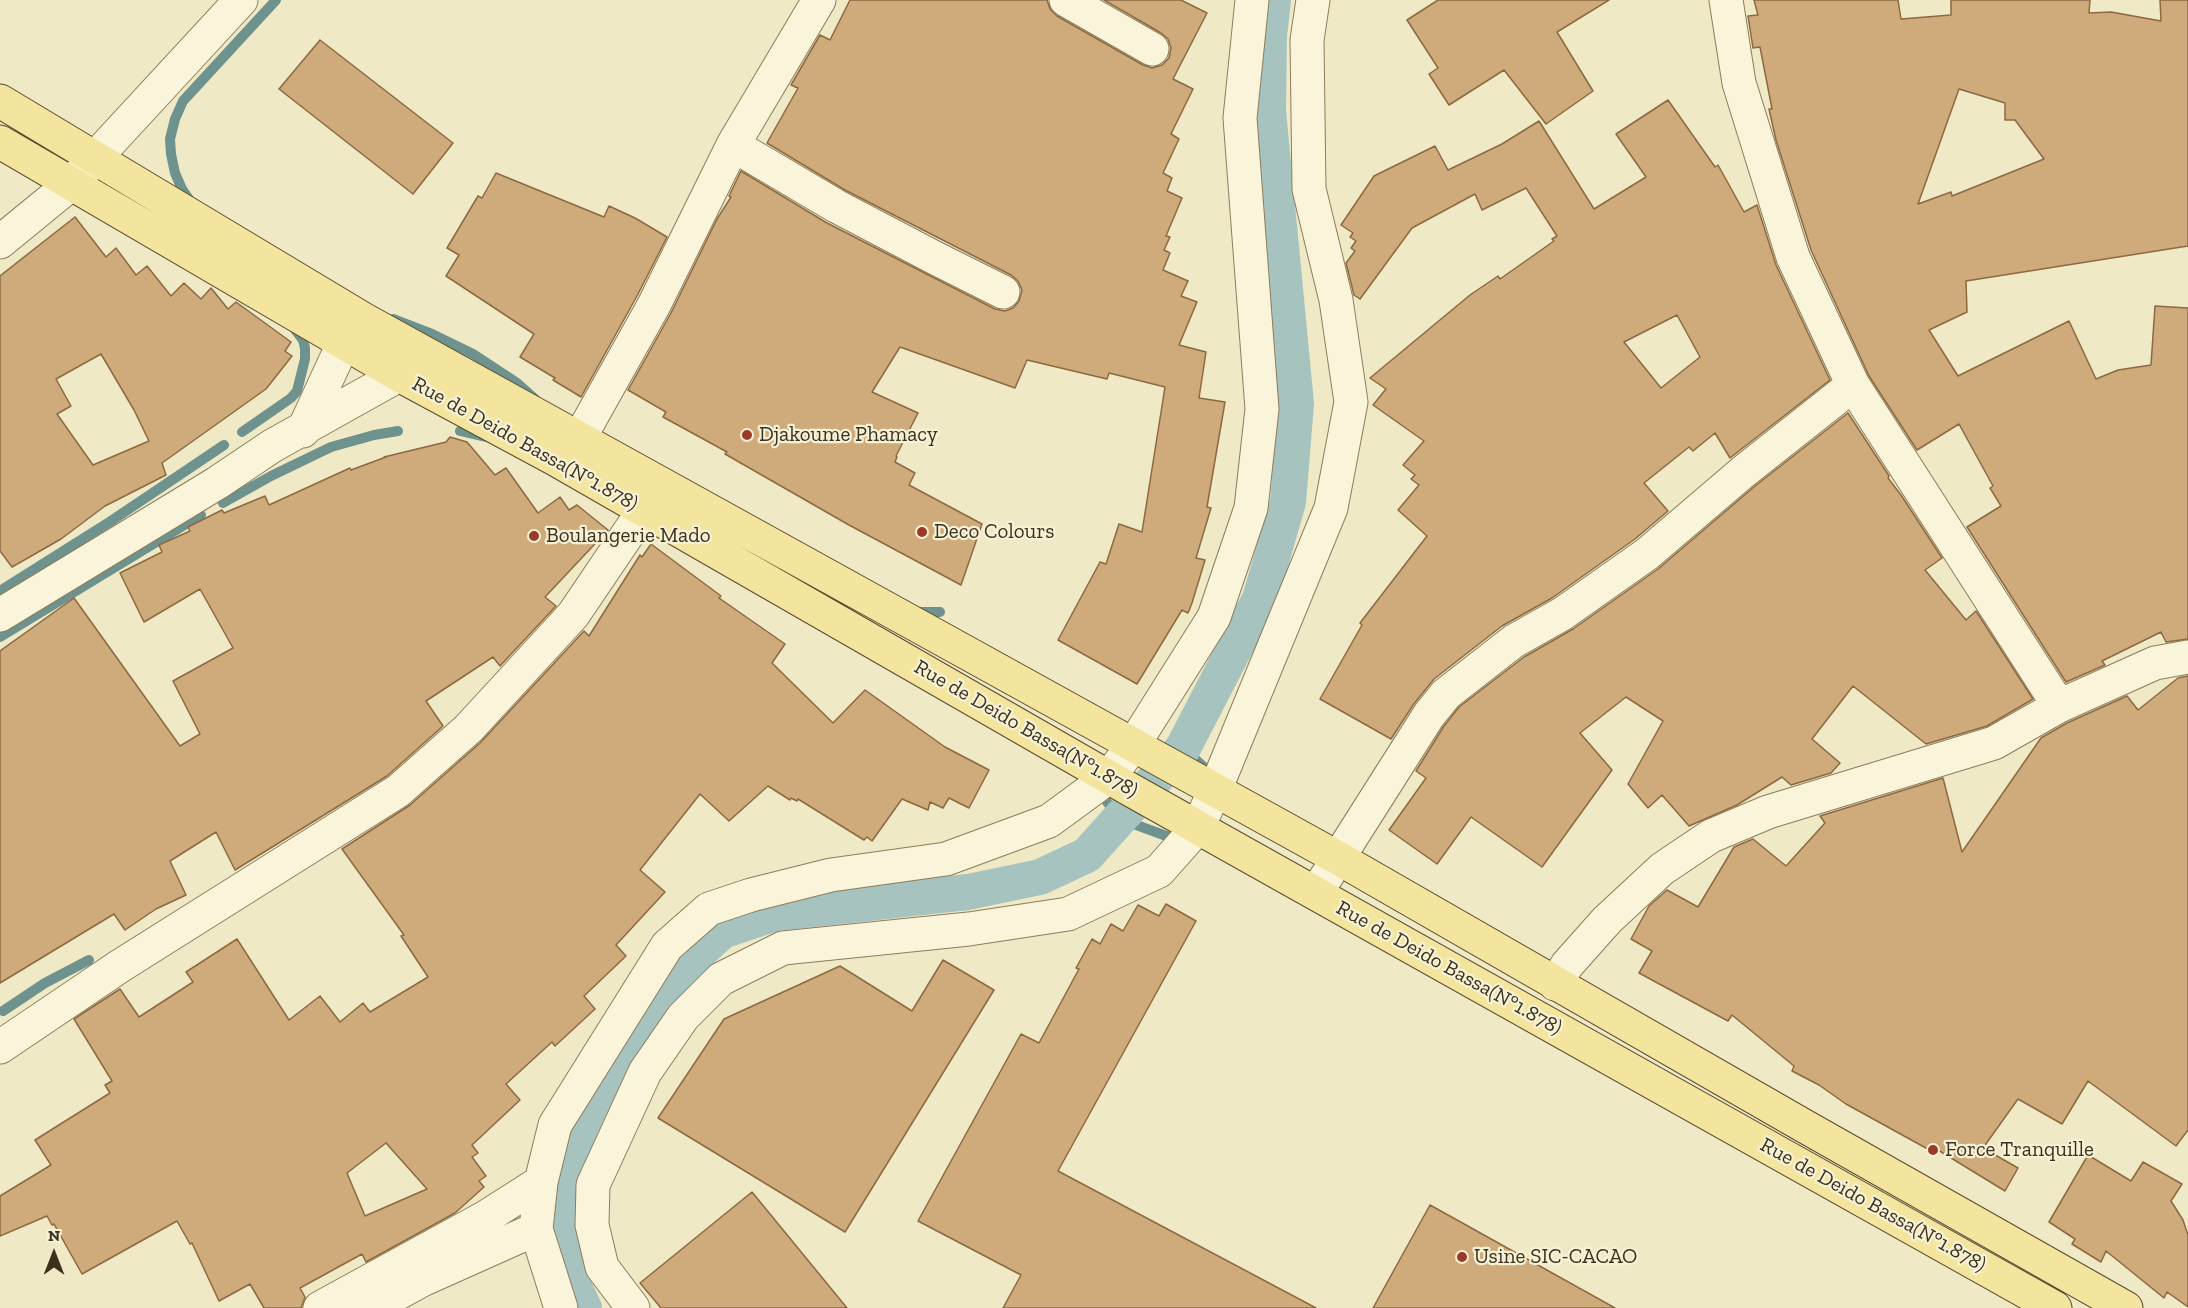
<!DOCTYPE html>
<meta charset="utf-8">
<style>
body{margin:0}
#map{position:relative;width:2188px;height:1308px;overflow:hidden;background:#f0e9c6;font-family:"Zilla Slab",serif}
canvas{display:block}
.north{position:absolute;left:24px;top:1224px;width:60px;height:60px;-webkit-text-stroke:4px #f7f2d6;paint-order:stroke;rotate:0deg;font-size:16px;font-weight:700;line-height:24px;text-align:center;color:#3c311f}
.north::after{content:'';display:block;margin:auto;width:21px;height:27px;background:#3c311f;clip-path:polygon(50% 0,100% 100%,50% 72%,0 100%)}
</style>
<div id="map">
<canvas width="2188" height="1308"></canvas>
<div class="north">N</div>
</div>
<script>
const context = document.querySelector('canvas').getContext('2d');
context.lineJoin = 'round';
function toPath(rows) {
  const path = new Path2D();
  for (const r of rows) {
    path.moveTo(r[0], r[1]);
    for (let i = 2; i < r.length; i += 2) path.lineTo(r[i], r[i + 1]);
  }
  return path;
}
function trace(path, color, width, dash) {
  context.strokeStyle = color;
  context.lineWidth = width;
  context.lineCap = dash ? 'butt' : 'round';
  context.setLineDash(dash || []);
  context.stroke(path);
}
function fillPath(path, color) {
  context.fillStyle = color;
  context.fill(path, 'evenodd');
}
function write(font, color, halo, rows, align = 'center') {
  context.font = font + ' "Zilla Slab",serif';
  context.lineWidth = 4.5;
  context.setLineDash([]);
  context.textBaseline = 'middle';
  context.strokeStyle = halo;
  context.fillStyle = color;
  for (const [text, x, y, turn = 0] of rows) {
    context.save();
    context.translate(x, y);
    context.rotate((+turn || 0) * Math.PI / 180);
    context.textAlign = isNaN(turn) ? turn : align;
    if (halo) context.strokeText(text, 0, 0);
    context.fillText(text, 0, 0);
    context.restore();
  }
}
const stream = toPath([
 [191,202,182,189,175,173,171,154,170,139,175,119,183,101,276,0],
 [393,319,432,334,473,354,517,383,535,399],
 [460,431,486,437],
 [242,432,291,398,297,391,305,359,305,348,303,340,293,327],
 [223,503,271,476,331,447,374,435,398,431],
 [0,591,111,521,224,445],
 [913,612,940,612],
 [0,637,201,515],
 [1183,748,1207,770],
 [1098,790,1120,819,1180,841],
 [3,1011,45,983,89,960]
]);
const canal = toPath([
 [584,1308,573,1285,561,1231,560,1174,589,1109,657,995,681,969,722,931,776,913,968,892,1040,877,1087,855,1183,748,1260,599,1288,502,1296,404,1268,111,1269,36,1273,0]
]);
const building = toPath([
 [850,0,1047,0,1050,9,1057,16,1143,65,1152,68,1162,65,1169,58,1171,48,1168,39,1161,33,1104,0,1181,0,1207,13,1173,79,1193,89,1171,134,1179,139,1163,173,1172,178,1167,191,1182,198,1166,236,1170,237,1164,250,1170,253,1163,270,1188,281,1181,296,1197,302,1179,345,1206,352,1199,398,1225,402,1207,507,1211,508,1196,558,1205,560,1192,603,1188,613,1182,610,1137,684,1058,640,1100,562,1106,564,1119,524,1142,532,1165,387,1109,373,1107,379,1027,360,1015,388,900,347,872,392,918,413,896,456,897,457,895,462,915,473,909,485,982,524,961,585,849,525,725,454,727,452,663,417,666,412,628,390,671,313,717,219,731,197,729,196,741,171,827,223,995,309,1005,311,1013,308,1019,301,1022,290,1018,281,1011,275,845,190,767,143,798,88,791,85,820,35,830,40,850,0],
 [1438,0,1609,0,1557,32,1593,91,1546,124,1504,70,1449,105,1429,74,1438,68,1407,20,1438,0],
 [1754,0,1898,0,1901,19,1951,15,1951,0,2090,0,2089,13,2111,12,2161,21,2160,0,2188,0,2188,246,1966,281,1967,312,1929,330,1958,376,2069,321,2096,379,2118,370,2151,365,2155,306,2188,308,2188,639,2166,642,2161,632,2102,661,2105,665,2066,682,1967,527,2001,506,1990,488,1993,486,1959,424,1917,450,1869,376,1811,250,1776,140,1769,109,1772,109,1760,47,1753,48,1748,16,1758,15,1754,0],
 [1959,89,2005,103,2005,120,2015,120,2044,159,1952,196,1951,192,1918,204,1959,89],
 [320,40,453,143,413,194,279,89,320,40],
 [1668,100,1715,167,1718,165,1744,212,1757,205,1776,265,1830,380,1730,458,1715,433,1693,451,1689,447,1644,483,1668,511,1635,539,1552,598,1502,626,1434,679,1413,705,1391,739,1320,699,1362,625,1360,623,1427,536,1398,510,1419,485,1411,479,1415,475,1403,465,1424,441,1373,405,1386,389,1370,378,1470,295,1498,276,1500,279,1554,241,1552,239,1557,236,1526,188,1482,210,1475,194,1412,228,1360,299,1354,295,1346,263,1355,251,1351,248,1356,241,1350,237,1353,233,1341,225,1374,176,1435,146,1448,170,1502,144,1539,121,1594,209,1646,177,1616,134,1668,100],
 [1677,315,1700,357,1661,388,1624,342,1677,315],
 [496,173,604,217,609,206,635,218,667,237,637,296,581,397,553,380,555,378,520,357,534,334,446,276,459,255,447,248,478,196,482,198,496,173],
 [75,217,106,257,116,248,136,275,147,266,171,296,184,283,201,299,211,288,228,309,236,302,291,342,285,351,292,356,266,389,162,463,166,475,105,506,61,539,12,567,0,551,0,276,75,217],
 [101,354,134,410,149,441,93,465,57,414,71,406,56,379,101,354],
 [1848,413,1889,476,1888,478,1901,495,1942,558,1925,570,1966,620,1976,611,2033,699,1987,726,1926,744,1853,686,1812,739,1840,763,1831,773,1791,785,1782,777,1737,805,1689,826,1662,795,1648,808,1628,784,1663,721,1626,697,1580,733,1612,770,1542,867,1471,817,1437,864,1389,830,1426,778,1416,771,1444,726,1459,707,1524,657,1573,629,1658,569,1755,486,1848,413],
 [450,437,467,442,495,475,506,468,538,513,560,497,569,510,577,505,608,530,545,597,556,606,500,666,493,657,426,701,443,726,387,776,235,870,216,832,170,861,186,895,156,909,125,930,114,914,0,983,0,651,74,598,180,746,200,734,173,681,233,648,200,589,144,622,120,573,162,552,159,545,190,531,188,527,222,510,224,513,265,496,269,505,350,468,351,470,386,457,384,457,446,442,450,437],
 [651,544,721,596,719,598,785,644,772,663,833,723,865,690,945,747,989,770,969,808,949,798,943,808,930,802,928,810,902,799,872,841,867,837,864,840,798,799,797,801,791,798,790,800,768,786,729,821,700,794,640,870,665,892,616,945,626,956,584,996,595,1009,555,1046,552,1042,506,1084,520,1100,472,1145,478,1153,472,1157,486,1176,479,1181,484,1187,455,1213,366,1262,362,1254,300,1288,305,1297,301,1308,264,1308,250,1284,219,1301,192,1243,190,1244,177,1221,82,1274,54,1224,52,1225,47,1216,0,1236,0,1196,51,1165,35,1140,110,1093,105,1085,112,1081,74,1019,120,989,139,1017,193,982,186,972,237,939,289,1020,320,996,340,1022,363,1003,370,1012,428,977,401,936,404,935,342,849,410,805,480,743,584,631,589,636,640,555,642,557,651,544],
 [386,1143,427,1189,365,1216,347,1173,386,1143],
 [2188,676,2188,1130,2176,1146,2088,1081,2062,1124,2018,1099,1983,1148,2018,1168,2005,1191,1938,1150,1935,1153,1846,1104,1819,1085,1792,1071,1794,1066,1732,1015,1728,1021,1639,973,1652,951,1631,939,1649,906,1667,890,1698,907,1734,847,1753,839,1786,866,1825,823,1820,816,1943,778,1962,852,2041,738,2067,723,2127,696,2138,710,2178,678,2188,676],
 [1166,904,1196,921,1058,1171,1316,1308,1003,1308,1021,1275,918,1221,1021,1034,1039,1043,1079,969,1076,968,1092,939,1100,944,1111,924,1123,931,1138,905,1159,916,1166,904],
 [943,960,994,990,845,1232,658,1118,724,1019,840,966,912,1011,943,960],
 [2088,1155,2131,1181,2143,1162,2182,1184,2171,1201,2183,1220,2188,1235,2188,1307,2167,1292,2164,1298,2106,1251,2101,1262,2072,1244,2075,1239,2049,1222,2088,1155],
 [752,1192,847,1308,661,1308,640,1283,752,1192],
 [1430,1205,1615,1308,1373,1308,1430,1205]
]);
const minor = toPath([
 [1066,0,1152,49],
 [1726,0,1739,83,1793,257,1853,385,2059,706],
 [733,145,836,206,937,259,1003,292],
 [0,242,72,183,241,0],
 [303,431,344,342,361,322],
 [579,439,654,305,733,145,819,0],
 [0,615,217,483,272,446,399,375,415,356],
 [1316,893,1429,715,1446,694,1514,641,1562,614,1647,554,1743,472,1853,385],
 [1555,984,1567,965,1607,920,1662,869,1711,836,1768,812,1994,743,2059,706,2155,663,2188,657],
 [0,1047,120,966,398,791,468,729,573,615,644,510],
 [320,1308,486,1217,541,1182],
 [371,1308,422,1280,536,1229],
 [561,1308,536,1229,541,1182,555,1125,667,946,709,909,751,895,831,875,946,859,1049,821,1109,777,1134,744,1214,617,1251,508,1262,409,1240,118,1252,0],
 [633,1308,602,1267,592,1225,593,1185,645,1072,683,1017,721,979,783,948,969,929,1068,914,1159,871,1198,827,1215,790,1331,508,1351,402,1336,300,1309,189,1307,40,1313,0]
]);
const major = toPath([
 [0,101,363,319,1338,858,1806,1127,2126,1308],
 [0,142,399,375,555,459,1131,790,2055,1308]
]);
const markers = [
 [747,435,6,"#9c3a29"],
 [922,532,6,"#9c3a29"],
 [534,536,6,"#9c3a29"],
 [1933,1150,6,"#9c3a29"],
 [1462,1257,6,"#9c3a29"]
];
const poiNames = [
 ["Djakoume Phamacy",759,435],
 ["Deco Colours",934,532],
 ["Boulangerie Mado",546,536],
 ["Force Tranquille",1945,1150],
 ["Usine SIC-CACAO",1474,1257]
];
const streetNames = [
 ["Rue de Deido Bassa(N°1.878)",525,444,29],
 ["Rue de Deido Bassa(N°1.878)",1026,729,30],
 ["Rue de Deido Bassa(N°1.878)",1449,968,29],
 ["Rue de Deido Bassa(N°1.878)",1873,1205,29]
];
trace(stream, '#6e928e', 10);
trace(canal, '#a7c3bf', 36);
fillPath(building, '#cfaa7b');
trace(building, '#8c6940', 1.5);
trace(minor, '#8c7c5b', 35);
trace(major, '#5a492f', 35);
trace(minor, '#faf5da', 33);
trace(major, '#f3e59e', 33);
for (const [x, y, r, color] of markers) {
  const dot = new Path2D();
  dot.arc(x, y, r, 0, 2 * Math.PI);
  context.fillStyle = color;
  context.fill(dot);
  trace(dot, '#f7f2d6', 2);
}
write('21px', '#3c311f', '#f7f2d6', poiNames, 'left');
write('21px', '#3c311f', '#f7f2d6', streetNames);
</script>
